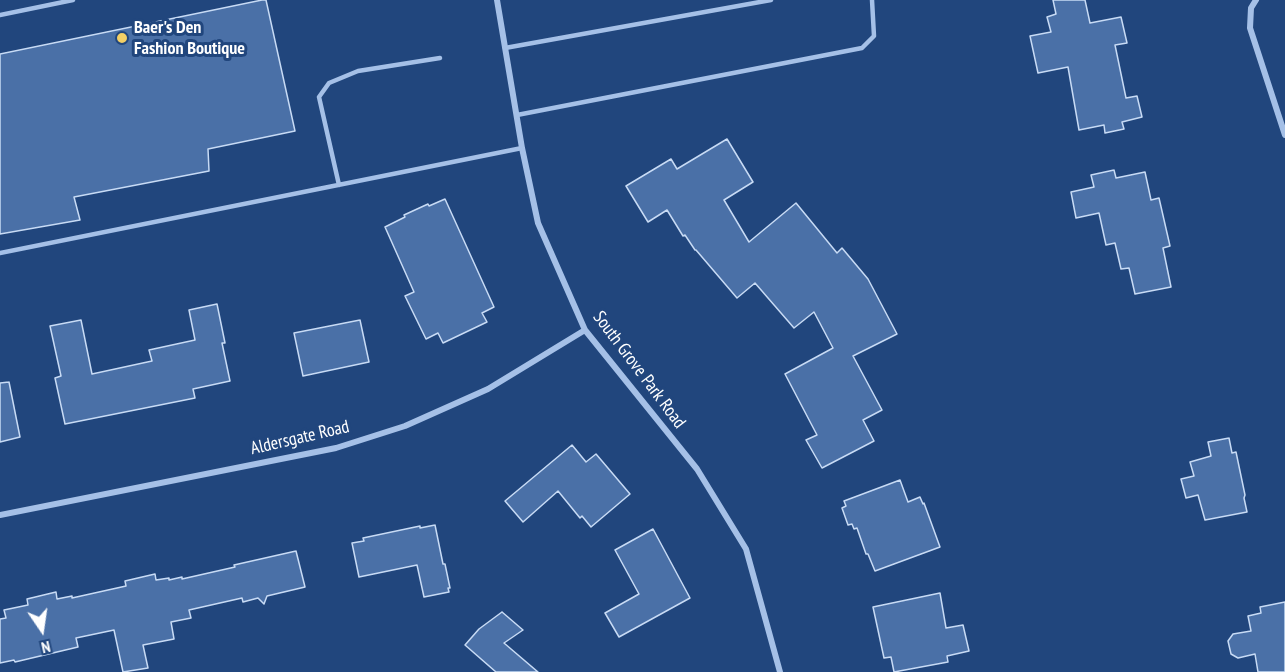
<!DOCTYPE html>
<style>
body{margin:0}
#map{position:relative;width:1285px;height:672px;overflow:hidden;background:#21467d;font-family:"PT Sans Narrow",sans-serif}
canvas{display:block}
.north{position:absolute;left:12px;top:600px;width:60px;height:60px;-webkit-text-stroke:4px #21467d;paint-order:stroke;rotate:167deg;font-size:16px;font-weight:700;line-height:24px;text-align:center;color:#fff}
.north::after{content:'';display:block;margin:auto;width:21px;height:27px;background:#fff;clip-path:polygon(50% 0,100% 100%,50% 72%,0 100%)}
</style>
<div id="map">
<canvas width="1285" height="672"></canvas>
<div class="north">N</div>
</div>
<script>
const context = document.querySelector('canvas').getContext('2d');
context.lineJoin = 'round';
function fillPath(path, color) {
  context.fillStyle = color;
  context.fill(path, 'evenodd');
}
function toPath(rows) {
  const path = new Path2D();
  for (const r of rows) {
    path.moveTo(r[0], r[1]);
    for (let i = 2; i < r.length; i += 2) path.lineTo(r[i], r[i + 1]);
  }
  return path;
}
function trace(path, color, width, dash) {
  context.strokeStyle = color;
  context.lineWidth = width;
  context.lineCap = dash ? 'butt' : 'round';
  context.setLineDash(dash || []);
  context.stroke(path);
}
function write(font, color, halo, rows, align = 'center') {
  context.font = font + ' "PT Sans Narrow",sans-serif';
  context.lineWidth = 6;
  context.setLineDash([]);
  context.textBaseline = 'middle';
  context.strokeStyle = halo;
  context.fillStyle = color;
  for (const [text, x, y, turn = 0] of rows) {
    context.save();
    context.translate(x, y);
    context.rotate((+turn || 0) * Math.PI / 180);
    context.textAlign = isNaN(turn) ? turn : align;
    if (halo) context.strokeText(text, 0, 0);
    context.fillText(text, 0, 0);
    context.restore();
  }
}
const building = toPath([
 [262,0,266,0,295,131,208,149,209,171,74,197,80,220,0,234,0,54,262,0],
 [1053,0,1085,0,1090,23,1121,17,1127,43,1115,45,1126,98,1137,96,1142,117,1122,122,1124,129,1105,133,1104,125,1079,130,1068,67,1038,73,1030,36,1051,32,1047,17,1056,14,1053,0],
 [727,139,753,182,724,200,749,242,796,203,837,253,842,248,868,279,897,334,853,356,882,410,863,420,874,441,822,468,806,440,817,435,785,374,833,348,814,312,794,328,755,283,737,298,696,250,695,250,685,235,683,236,667,210,648,222,626,186,671,159,677,169,727,139],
 [1114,170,1116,178,1145,172,1151,200,1159,198,1170,246,1163,248,1171,287,1135,294,1129,268,1121,269,1115,243,1106,245,1099,213,1076,218,1071,192,1094,187,1091,175,1114,170],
 [445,199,494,307,482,313,487,322,443,343,438,333,426,339,405,296,414,292,385,227,405,217,404,215,428,204,429,206,445,199],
 [217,304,225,343,222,343,230,381,193,389,195,398,65,424,55,378,61,376,50,326,81,320,92,374,152,361,149,350,195,340,189,310,217,304],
 [360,320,369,362,303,376,294,333,360,320],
 [9,382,20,437,0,442,0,383,9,382],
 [1229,438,1232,453,1236,452,1245,495,1244,498,1247,512,1205,520,1198,495,1186,498,1181,479,1194,476,1190,462,1211,456,1208,442,1229,438],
 [572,445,586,462,596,454,630,494,591,527,582,516,580,518,558,491,523,522,505,501,572,445],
 [900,480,908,502,920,497,923,504,924,503,940,547,875,571,868,554,866,554,857,528,854,529,852,524,848,525,842,508,846,506,844,501,900,480],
 [435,525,443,564,445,564,450,588,448,588,449,592,424,597,417,565,359,577,352,543,364,541,363,538,420,526,420,528,435,525],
 [653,529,690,598,619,637,605,613,639,594,615,550,653,529],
 [296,551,305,587,267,596,264,604,258,598,243,602,242,598,189,610,191,618,171,622,174,639,143,645,148,668,123,672,114,630,76,638,78,647,15,662,14,660,0,663,0,619,6,618,4,610,28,605,27,599,56,592,57,599,72,596,72,598,126,586,125,581,155,574,156,580,169,578,169,580,182,577,182,579,235,567,234,565,296,551],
 [940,593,946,628,963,625,969,651,947,656,948,662,894,672,891,657,884,658,873,607,940,593],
 [1285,602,1285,672,1258,672,1255,654,1238,658,1231,654,1228,641,1233,634,1251,631,1248,616,1261,613,1260,607,1285,602],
 [502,612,523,630,504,643,538,672,496,672,465,645,479,629,502,612]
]);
const lane = toPath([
 [0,15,73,0],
 [505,48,771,0],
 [517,115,862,48,874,36,872,0],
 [339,185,319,97,329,83,358,71,440,58],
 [0,253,522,148]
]);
const street = toPath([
 [497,0,522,148,538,223,585,330,697,469,746,549,780,672],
 [1256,0,1251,8,1250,28,1285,135],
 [0,515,336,448,405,426,488,389,585,330]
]);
const markers = [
 [122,38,6,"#f3cf66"]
];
const poiNames = [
 ["Baer's Den",134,28],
 ["Fashion Boutique",134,49]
];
const streetNames = [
 ["South Grove Park Road",639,370,53],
 ["Aldersgate Road",300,438,-13]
];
fillPath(building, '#4a70a7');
trace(building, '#c8dbf5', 1.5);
trace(lane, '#a5c0e7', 4.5);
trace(street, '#a5c0e7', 6);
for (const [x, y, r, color] of markers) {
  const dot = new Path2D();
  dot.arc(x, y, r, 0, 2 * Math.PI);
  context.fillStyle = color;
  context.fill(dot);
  trace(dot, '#21467d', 2);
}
write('bold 18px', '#fff', '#21467d', poiNames, 'left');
write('18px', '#fff', '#21467d', streetNames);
</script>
